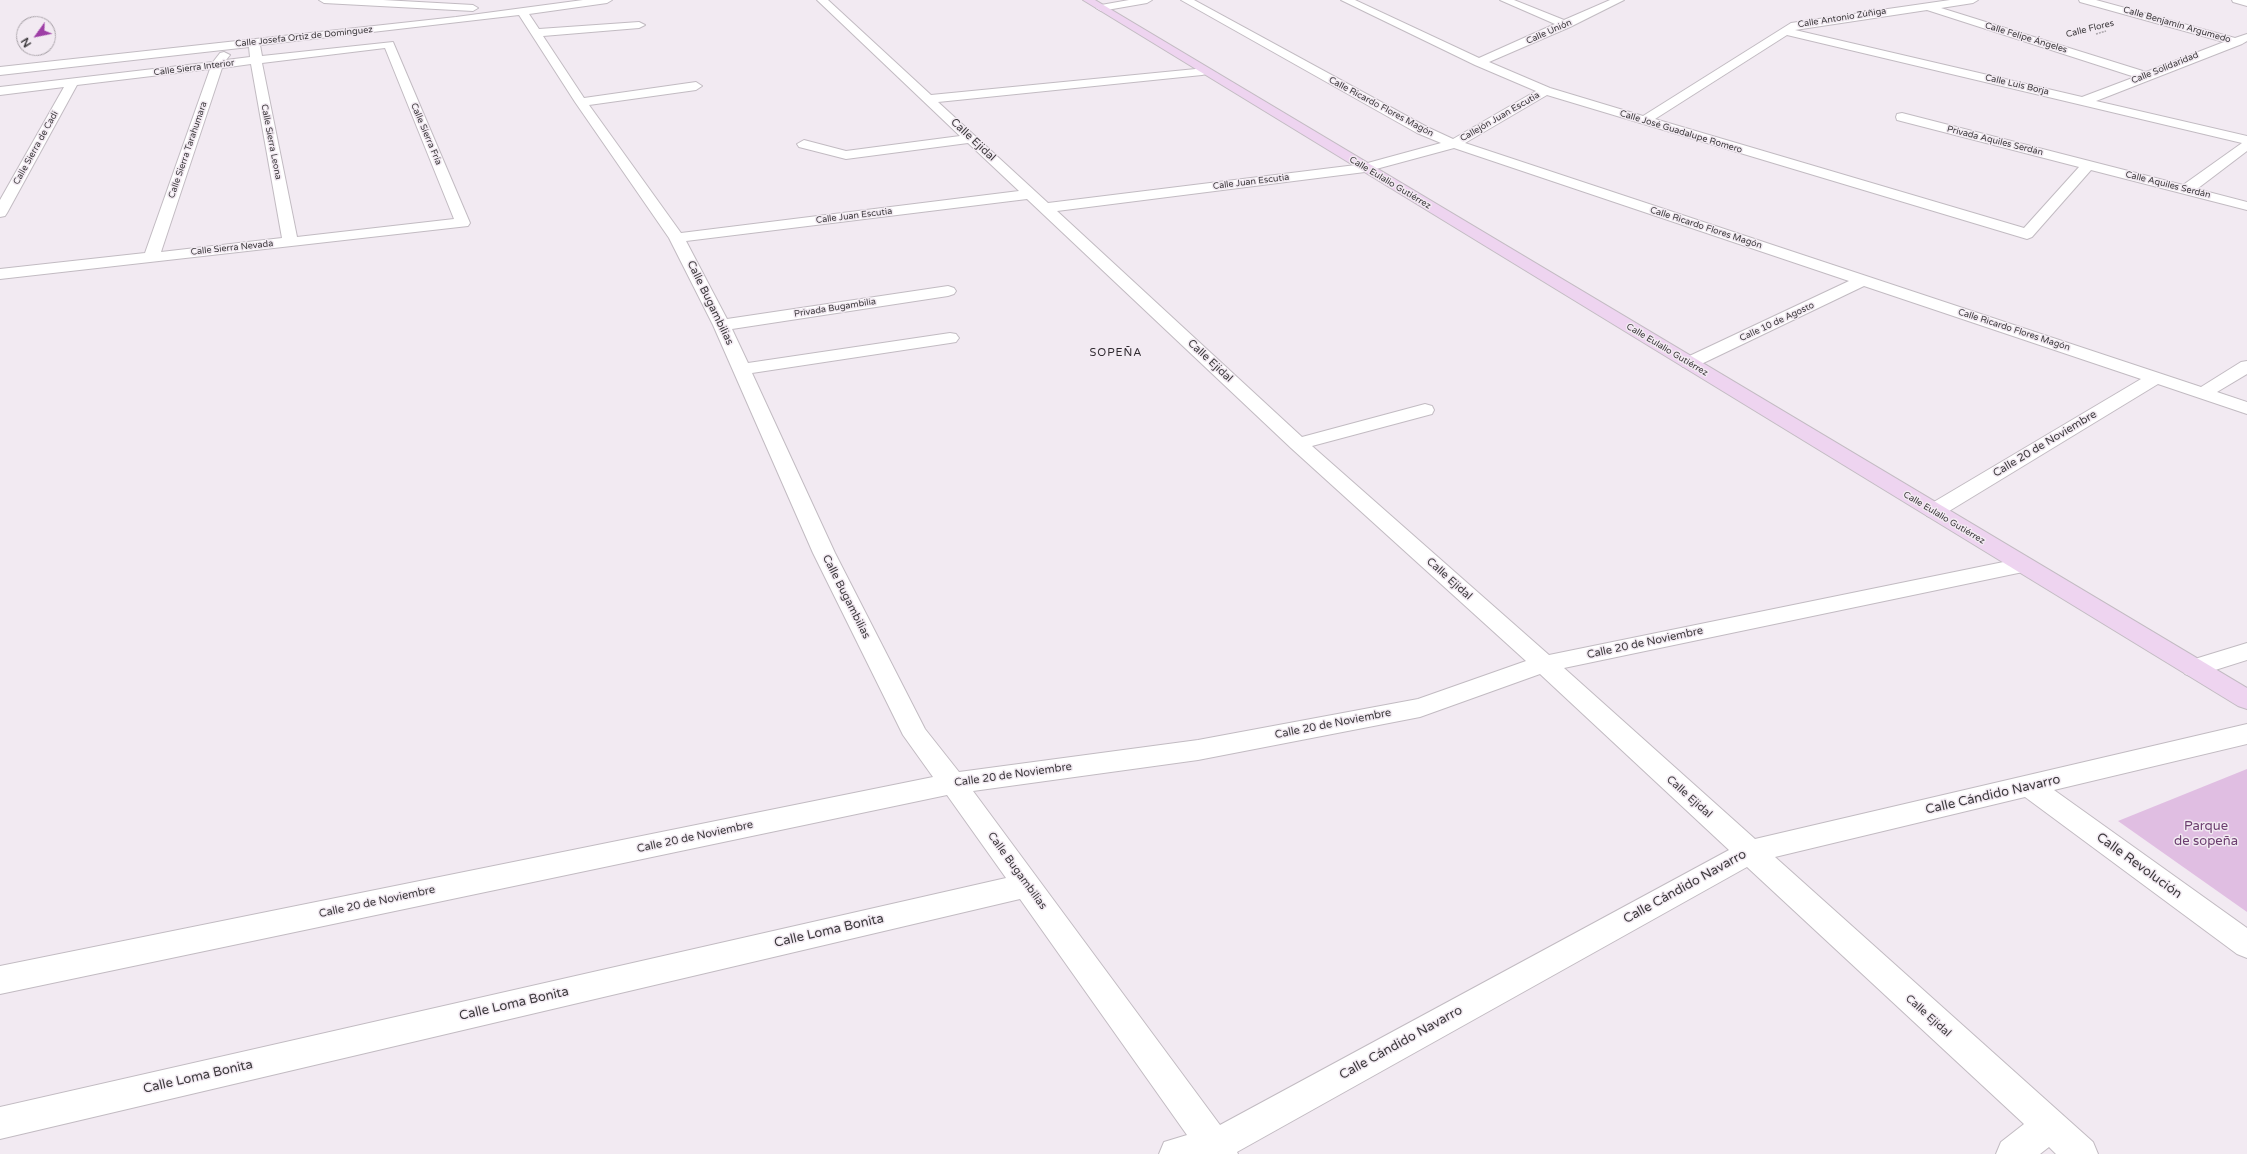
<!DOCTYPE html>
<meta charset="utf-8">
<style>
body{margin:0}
#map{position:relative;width:2247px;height:1154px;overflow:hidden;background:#f2eaf2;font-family:"Varela Round",sans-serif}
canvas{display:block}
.north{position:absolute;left:16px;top:16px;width:40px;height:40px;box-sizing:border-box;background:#f2eaf2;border:1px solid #aaa4aa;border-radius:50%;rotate:237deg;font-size:11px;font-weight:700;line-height:16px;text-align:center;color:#3d3a3d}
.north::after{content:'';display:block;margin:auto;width:14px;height:18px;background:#9e3ea6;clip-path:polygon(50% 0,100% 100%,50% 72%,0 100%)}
</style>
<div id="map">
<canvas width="2247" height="1154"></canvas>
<div class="north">N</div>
</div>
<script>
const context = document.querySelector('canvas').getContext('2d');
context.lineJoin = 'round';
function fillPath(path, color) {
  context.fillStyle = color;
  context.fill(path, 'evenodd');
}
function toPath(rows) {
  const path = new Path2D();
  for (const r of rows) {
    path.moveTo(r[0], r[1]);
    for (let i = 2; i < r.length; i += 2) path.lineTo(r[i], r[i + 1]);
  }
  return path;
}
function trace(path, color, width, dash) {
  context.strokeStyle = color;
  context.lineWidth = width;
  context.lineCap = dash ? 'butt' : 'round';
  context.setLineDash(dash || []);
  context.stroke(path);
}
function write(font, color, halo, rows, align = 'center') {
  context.font = font + ' "Varela Round",sans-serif';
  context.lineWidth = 3;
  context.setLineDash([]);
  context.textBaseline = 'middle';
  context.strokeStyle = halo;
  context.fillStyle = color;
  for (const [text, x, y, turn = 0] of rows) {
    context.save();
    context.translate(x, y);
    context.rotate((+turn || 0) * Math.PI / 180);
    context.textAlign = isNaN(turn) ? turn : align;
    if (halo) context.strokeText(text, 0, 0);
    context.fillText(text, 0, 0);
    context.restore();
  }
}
const green = toPath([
 [2247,769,2247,912,2118,821]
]);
const path = toPath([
 [2096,34,2106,31]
]);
const street = toPath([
 [319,0,383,0,473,5,478,8,473,11,324,3,319,0],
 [583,0,612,0,607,3,529,14,539,29,639,22,645,25,639,28,543,36,584,98,696,82,702,86,696,90,589,105,681,233,1019,191,968,143,846,159,799,147,797,144,804,140,846,151,960,136,817,0,828,0,931,95,1206,68,1208,71,1206,74,1202,75,938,102,1048,203,1364,164,1441,143,1417,133,1181,0,1194,0,1427,127,1453,139,1536,91,1475,65,1341,0,1355,0,1479,58,1555,24,1500,0,1514,0,1564,20,1610,0,1624,0,1570,27,1489,62,1550,88,1643,116,1791,23,1950,0,1978,0,1973,3,1941,8,2146,72,2224,42,2080,2,2079,0,2096,0,2235,38,2247,34,2247,41,2242,44,2096,101,2247,136,2247,151,2197,189,2247,202,2247,210,2091,170,2032,237,2027,239,1547,95,1465,143,2201,387,2241,362,2247,361,2247,374,2217,392,2247,402,2247,414,2158,384,1941,516,1934,518,1927,516,1924,511,1927,506,2141,379,1864,286,1695,367,1683,367,1680,363,1683,359,1849,281,1454,148,1365,172,1057,211,1302,437,1425,404,1432,406,1434,410,1432,414,1312,446,1549,655,2023,558,2031,560,2034,565,2031,570,2023,572,1564,668,1755,839,2247,724,2247,744,2054,790,2247,928,2247,958,2237,954,2025,797,1775,857,2093,1142,2098,1154,2056,1154,2049,1147,2040,1154,1996,1154,2001,1142,2024,1124,1747,867,1237,1152,1238,1154,1159,1154,1164,1142,1187,1135,1020,899,0,1139,0,1107,1006,878,947,795,0,994,0,966,933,777,903,735,813,553,713,325,669,238,575,102,519,15,260,45,262,56,393,42,470,223,468,226,0,279,0,269,145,253,210,69,77,85,7,213,5,216,0,217,0,200,64,87,0,95,0,87,213,62,220,53,224,52,230,55,226,60,250,57,249,47,0,75,0,67,456,17,583,0],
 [1927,10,2135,77,2082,97,1795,30,1927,10],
 [1787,35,2242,143,2183,185,1902,113,1897,114,1896,117,1897,120,2079,167,2024,228,1655,119,1787,35],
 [385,48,454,219,297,237,262,63,385,48],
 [251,64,282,238,161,252,222,68,251,64],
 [1027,199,1291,448,1526,661,1418,699,1198,740,959,772,925,729,835,553,752,373,950,343,956,342,959,338,956,334,950,333,748,363,732,329,948,296,954,294,956,291,954,288,948,286,727,319,686,241,1027,199],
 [1540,674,1729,850,1220,1125,973,791,1198,760,1420,717,1540,674],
 [1129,0,1152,0,1147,3,1101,11,1096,8,1101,5,1129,0],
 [2232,0,2247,0,2247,6,2233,2,2232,0],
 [2247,643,2247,660,2193,677,2185,674,2181,668,2185,662,2247,643]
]);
const secondary = toPath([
 [1083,0,1095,0,2247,688,2247,709,2238,706,1083,0]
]);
const farStreetnames = [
 ["Calle Antonio Zúñiga",1842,18,-9],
 ["Calle Benjamín Argumedo",2177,25,16],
 ["Calle Flores",2090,29,-14],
 ["Calle Unión",1549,32,-24],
 ["Calle Josefa Ortiz de Domínguez",304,37,-6],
 ["Calle Felipe Ángeles",2026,38,17],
 ["Calle Sierra Interior",194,68,-7],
 ["Calle Solidaridad",2165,68,-22],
 ["Calle Luis Borja",2017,85,13],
 ["Calle Ricardo Flores Magón",1381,107,28],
 ["Callejón Juan Escutia",1500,117,-30],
 ["Calle José Guadalupe Romero",1681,132,17],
 ["Calle Sierra Fría",426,134,67],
 ["Privada Aquiles Serdán",1995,141,14],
 ["Calle Sierra Leona",271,142,79],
 ["Calle Sierra de Cadi",36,148,-61],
 ["Calle Sierra Tarahumara",188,150,-71],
 ["Calle Juan Escutia",1251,182,-7],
 ["Calle Eulalio Gutiérrez",1390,183,31],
 ["Calle Aquiles Serdán",2168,185,14],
 ["Calle Juan Escutia",854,216,-7],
 ["Calle Ricardo Flores Magón",1706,228,18],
 ["Calle Sierra Nevada",232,248,-6],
 ["Privada Bugambilia",835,308,-9],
 ["Calle 10 de Agosto",1777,322,-25],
 ["Calle Ricardo Flores Magón",2014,330,18],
 ["Calle Eulalio Gutiérrez",1667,350,31],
 ["Calle Eulalio Gutiérrez",1944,518,31]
];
const streetNames = [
 ["Calle Ejidal",973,140,43],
 ["Calle Bugambilias",710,303,64],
 ["Calle Ejidal",1210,361,43],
 ["Calle 20 de Noviembre",2045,444,-31],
 ["Calle Ejidal",1449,579,42],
 ["Calle Bugambilias",846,597,63],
 ["Calle 20 de Noviembre",1645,643,-12],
 ["Calle 20 de Noviembre",1333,724,-11],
 ["Calle 20 de Noviembre",1013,775,-8],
 ["Calle Ejidal",1689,797,42],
 ["Calle 20 de Noviembre",695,837,-12],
 ["Calle Bugambilias",1017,871,54],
 ["Calle 20 de Noviembre",377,902,-12],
 ["Calle Ejidal",1928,1016,42]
];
const farQuarternames = [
 ["SOPEÑA",1116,353]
];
const nearStreetnames = [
 ["Calle Cándido Navarro",1993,795,-13],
 ["Calle Revolución",2139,866,36],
 ["Calle Cándido Navarro",1685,887,-29],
 ["Calle Loma Bonita",829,931,-13],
 ["Calle Loma Bonita",514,1004,-13],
 ["Calle Cándido Navarro",1401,1043,-29],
 ["Calle Loma Bonita",198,1077,-13]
];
const nearParknames = [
 ["Parque",2206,827],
 ["de sopeña",2206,842]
];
fillPath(green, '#e0bee2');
trace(street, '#c2bbc2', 2);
trace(secondary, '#c2bbc2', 2);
trace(path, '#aca6ac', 1.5, [2, 1]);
fillPath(street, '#fff');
fillPath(secondary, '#eed4f0');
write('9px', '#3d3a3d', '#f2eaf2', farStreetnames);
write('11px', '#3d3a3d', '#f2eaf2', streetNames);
context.letterSpacing = '1px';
write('11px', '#2f292f', '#f2eaf2', farQuarternames);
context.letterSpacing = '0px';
write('13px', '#3d3a3d', '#f2eaf2', nearStreetnames);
write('13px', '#6c3e6f', '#f2eaf2', nearParknames);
</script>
